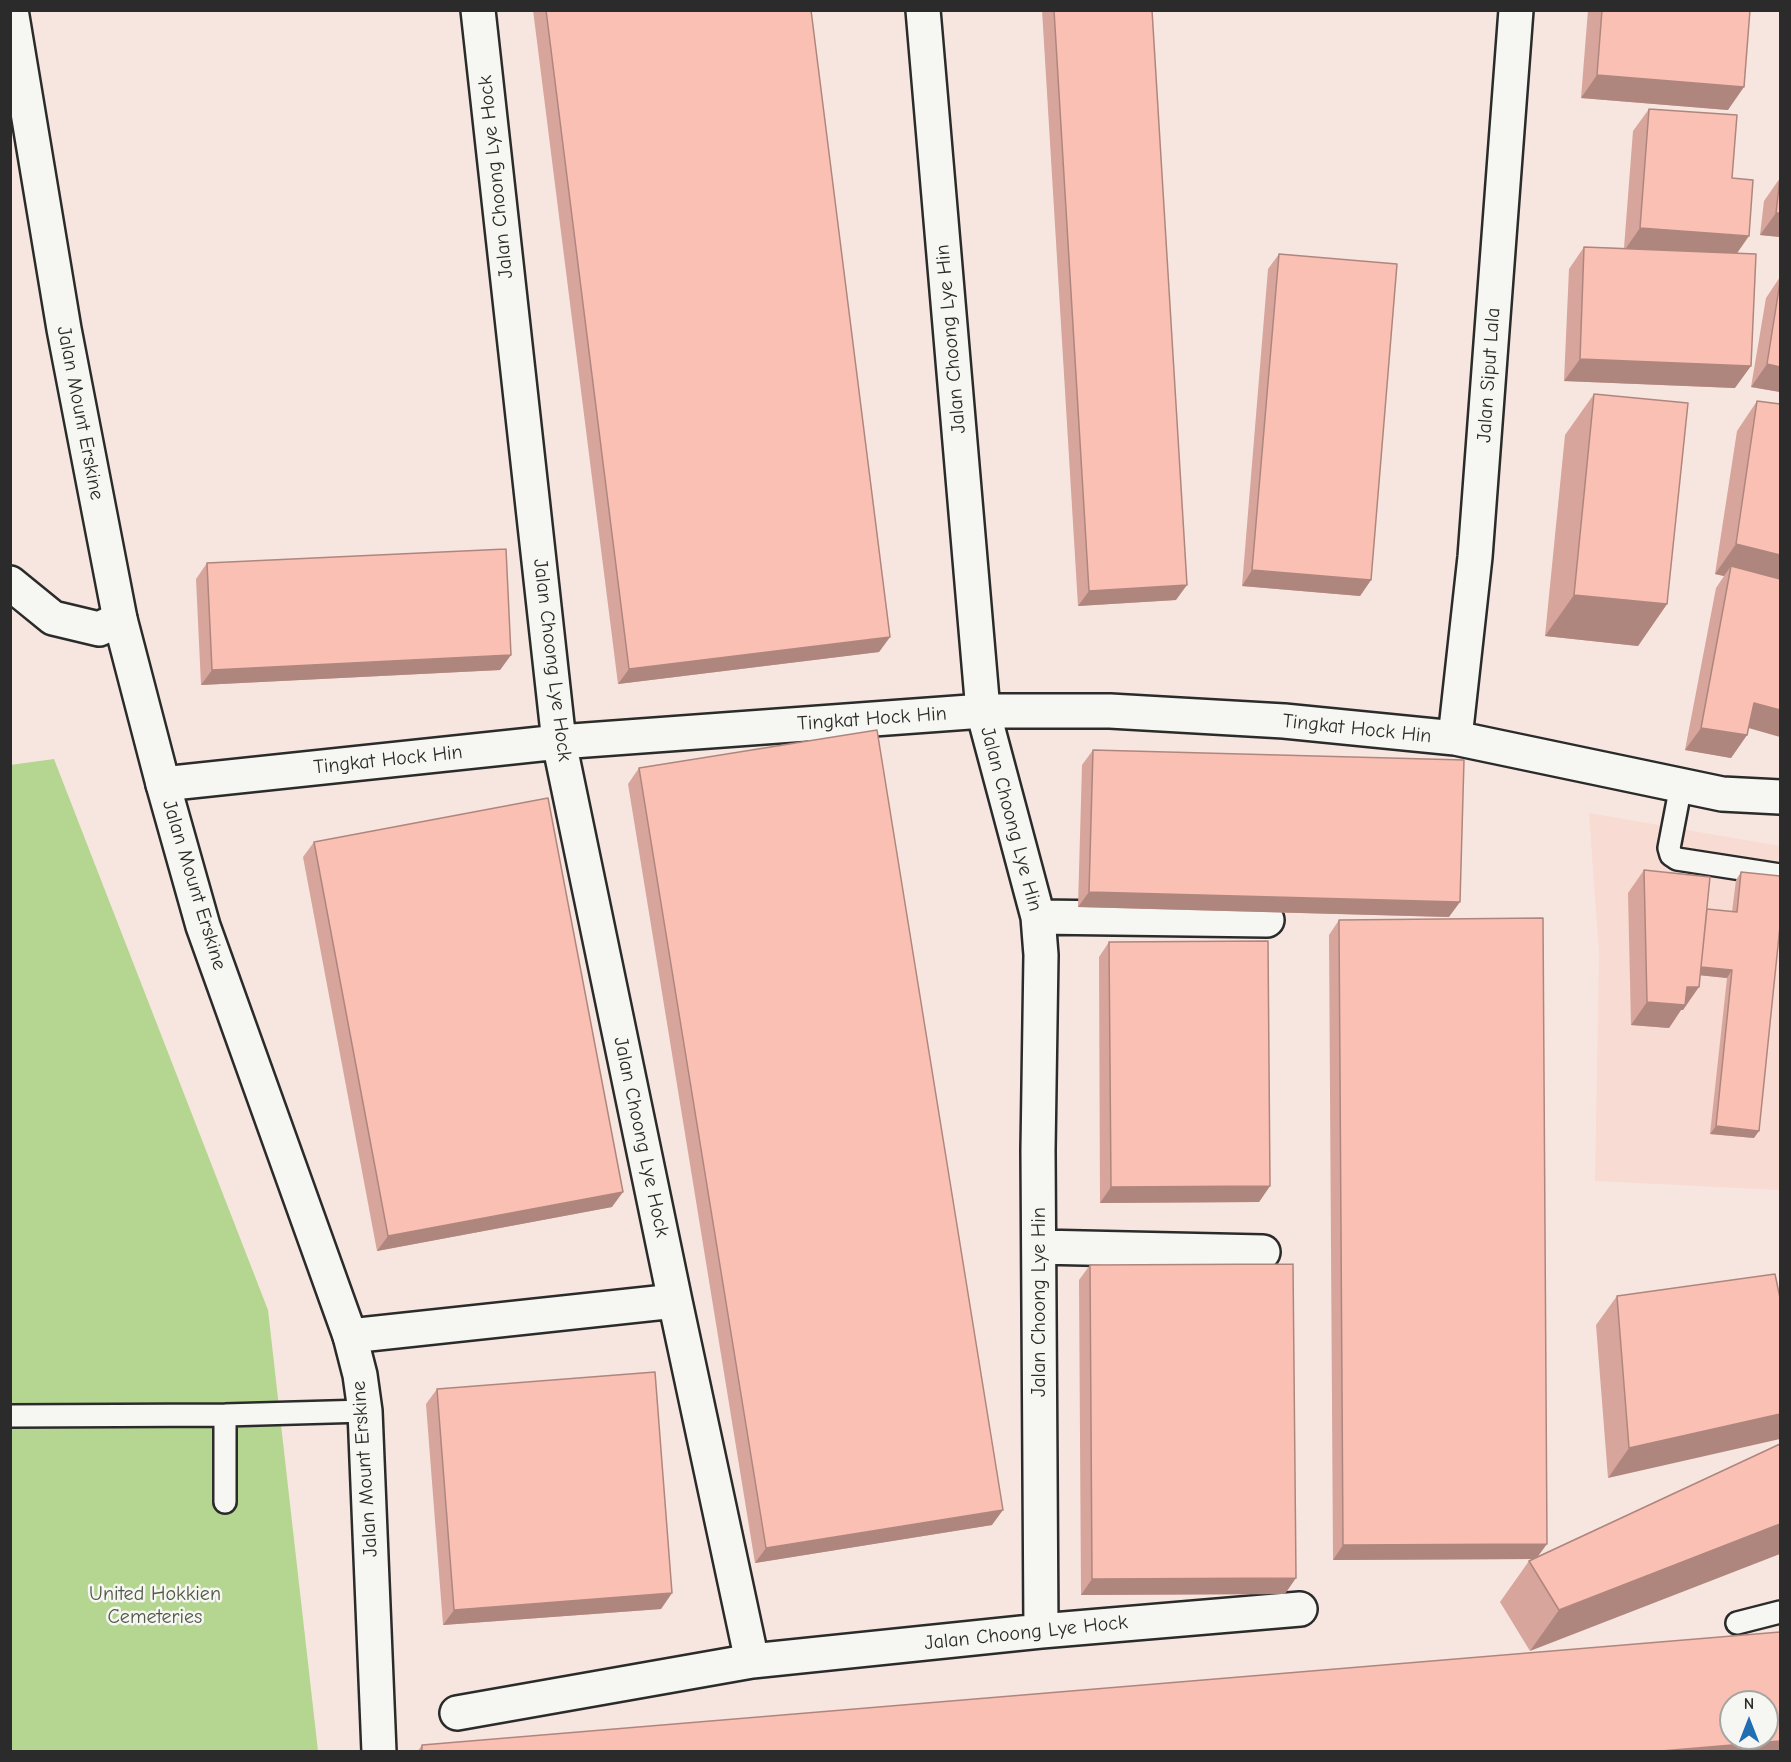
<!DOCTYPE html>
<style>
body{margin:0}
#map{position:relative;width:1791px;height:1762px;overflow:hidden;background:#f7e6df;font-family:"Comic Neue",sans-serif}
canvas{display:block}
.frame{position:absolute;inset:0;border:12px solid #2b2b2b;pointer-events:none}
.north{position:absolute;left:1719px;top:1690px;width:60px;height:60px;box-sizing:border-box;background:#f6f6f2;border:2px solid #a5a5a2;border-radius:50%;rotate:0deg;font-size:16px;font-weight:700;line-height:24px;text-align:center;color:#2b2b2b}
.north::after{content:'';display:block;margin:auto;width:21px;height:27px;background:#1f6fb2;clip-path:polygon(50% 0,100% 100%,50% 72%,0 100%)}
</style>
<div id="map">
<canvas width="1791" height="1762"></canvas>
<div class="frame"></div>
<div class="north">N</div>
</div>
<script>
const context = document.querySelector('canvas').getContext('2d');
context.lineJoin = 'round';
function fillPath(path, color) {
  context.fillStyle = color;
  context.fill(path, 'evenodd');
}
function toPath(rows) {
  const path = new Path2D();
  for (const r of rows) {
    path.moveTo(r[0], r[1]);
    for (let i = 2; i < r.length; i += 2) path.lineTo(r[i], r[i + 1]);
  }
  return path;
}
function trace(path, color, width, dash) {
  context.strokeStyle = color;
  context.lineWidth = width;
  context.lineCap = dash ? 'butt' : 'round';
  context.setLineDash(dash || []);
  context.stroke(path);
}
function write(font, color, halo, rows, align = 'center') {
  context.font = font + ' "Comic Neue",sans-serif';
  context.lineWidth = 5;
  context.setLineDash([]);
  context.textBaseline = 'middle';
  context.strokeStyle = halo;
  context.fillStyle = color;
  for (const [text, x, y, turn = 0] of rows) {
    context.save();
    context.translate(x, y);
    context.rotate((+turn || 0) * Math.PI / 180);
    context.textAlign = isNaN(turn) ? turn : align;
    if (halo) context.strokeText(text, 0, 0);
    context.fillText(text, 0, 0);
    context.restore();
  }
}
const built = toPath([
 [1589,813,1780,846,1780,1190,1595,1181,1599,953]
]);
const green = toPath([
 [54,759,268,1310,318,1751,11,1751,10,765]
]);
const lane = toPath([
 [1681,785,1669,848,1671,855,1677,859,1780,875],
 [225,1415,225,1502],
 [10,1416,225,1415,365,1411],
 [1737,1623,1780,1612]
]);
const street = toPath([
 [478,10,559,742,675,1301,752,1661],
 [923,10,983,711,1038,917,1041,955,1038,1150,1041,1631],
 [10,583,53,618,99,629,120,619],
 [1455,738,1475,557,1516,10],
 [163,784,559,742,983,711,1110,711,1284,721,1455,738,1722,794,1780,797],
 [1038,917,1267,920],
 [1039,1247,1263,1252],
 [350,1336,675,1301],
 [457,1713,752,1661,1041,1631,1300,1609]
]);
const secondary = toPath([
 [11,10,64,329,120,619,163,784,203,926,350,1336,360,1375,365,1411,379,1752]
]);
const wall = toPath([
 [533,10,811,10,890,637,879,652,618,684],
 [1042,10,1152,10,1176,600,1078,606],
 [1588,10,1750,10,1728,110,1581,98],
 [1649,109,1732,178,1737,253,1735,388,1564,381,1569,269,1584,247,1624,248,1633,131],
 [1780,178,1780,237,1760,235,1764,201],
 [1279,254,1371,580,1360,596,1242,586,1268,269],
 [1780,277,1780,392,1751,387,1766,298],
 [1594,394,1667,604,1638,646,1545,636,1565,435],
 [1757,401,1748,728,1747,735,1731,758,1685,750,1716,588,1724,576,1715,574,1737,431],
 [207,563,511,655,500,670,201,685,196,579],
 [1093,750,1449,917,1078,907,1082,765],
 [639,768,992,1525,755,1563,628,784],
 [314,842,612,1207,377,1251,303,857],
 [1644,870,1707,909,1732,912,1736,880,1741,872,1754,1138,1710,1134,1727,978,1700,975,1683,1010,1681,1010,1669,1028,1631,1025,1628,893],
 [1339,920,1538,1556,1780,1444,1530,1651,1500,1602,1529,1561,1532,1559,1333,1560,1329,935],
 [1109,942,1270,1186,1259,1202,1100,1203,1099,957],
 [1090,1265,1285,1594,1081,1595,1079,1280],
 [1775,1274,1608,1478,1596,1325,1617,1296],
 [437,1389,672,1593,661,1609,443,1625,426,1404],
 [422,1745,1780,1752,417,1752]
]);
const shadedWall = toPath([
 [1597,75,1744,87,1728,110,1581,98],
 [1776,213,1780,213,1780,237,1760,235],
 [1640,228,1749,236,1733,259,1624,251],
 [1580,359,1751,366,1735,388,1564,381],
 [1767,364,1780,367,1780,392,1751,387],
 [1736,544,1780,555,1780,590,1731,566,1724,576,1715,574],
 [1252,570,1371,580,1360,596,1242,586],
 [1187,585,1176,600,1078,606,1089,591],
 [1574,595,1667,604,1638,646,1545,636],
 [890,637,879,652,618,684,629,669],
 [511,655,500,670,201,685,212,670],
 [1754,703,1780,710,1780,737,1738,725],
 [1701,728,1747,735,1731,758,1685,750],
 [1089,892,1460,902,1449,917,1078,907],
 [1693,966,1732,970,1727,978,1687,974],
 [1687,987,1699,987,1683,1010,1681,1010,1669,1028,1631,1025,1647,1002],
 [1716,1126,1759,1131,1754,1138,1710,1134],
 [1270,1186,1259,1202,1100,1203,1111,1187],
 [623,1192,612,1207,377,1251,388,1236],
 [1780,1414,1780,1439,1608,1478,1629,1448],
 [1003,1510,992,1525,755,1563,766,1548],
 [1780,1524,1780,1554,1530,1651,1559,1610],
 [1547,1544,1536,1559,1333,1560,1343,1545],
 [1296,1578,1285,1594,1081,1595,1092,1579],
 [672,1593,661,1609,443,1625,454,1610],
 [1780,1741,1780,1752,1649,1752]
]);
const building = toPath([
 [546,10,811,10,890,637,629,669,546,10],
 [1054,10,1152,10,1187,585,1089,591,1054,10],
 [1602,10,1750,10,1744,87,1597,75,1602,10],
 [1649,109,1737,115,1732,178,1753,180,1749,236,1640,228,1649,109],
 [1780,178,1780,213,1776,213,1780,178],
 [1584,247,1756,254,1751,366,1580,359,1584,247],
 [1279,254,1397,264,1371,580,1252,570,1279,254],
 [1780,282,1780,367,1767,364,1780,282],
 [1594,394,1688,403,1667,604,1574,595,1594,394],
 [1757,401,1780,404,1780,555,1736,544,1757,401],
 [506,549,511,655,212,670,207,563,506,549],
 [1731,566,1780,579,1780,710,1754,703,1747,735,1701,728,1731,566],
 [877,730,1003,1510,766,1548,639,768,877,730],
 [1093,750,1464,760,1460,902,1089,892,1093,750],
 [548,798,623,1192,388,1236,314,842,548,798],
 [1644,870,1710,877,1699,987,1687,987,1685,1005,1647,1002,1644,870],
 [1741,872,1780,876,1780,926,1759,1131,1716,1126,1732,970,1701,967,1707,909,1737,912,1741,872],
 [1543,918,1547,1544,1343,1545,1339,920,1543,918],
 [1268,941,1270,1186,1111,1187,1109,942,1268,941],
 [1293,1264,1296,1578,1092,1579,1090,1265,1293,1264],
 [1775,1274,1780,1298,1780,1414,1629,1448,1617,1296,1775,1274],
 [655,1372,672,1593,454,1610,437,1389,655,1372],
 [1780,1444,1780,1524,1559,1610,1529,1561,1780,1444],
 [1780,1632,1780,1741,1649,1752,422,1752,422,1745,1780,1632],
 [1731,1702,1767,1702,1767,1738,1731,1738,1731,1702]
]);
const streetNames = [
 ["Jalan Choong Lye Hock",496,177,-96],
 ["Jalan Choong Lye Hin",951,339,-95],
 ["Jalan Siput Lala",1489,375,-86],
 ["Jalan Mount Erskine",80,413,79],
 ["Jalan Choong Lye Hock",552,660,83],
 ["Tingkat Hock Hin",872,719,-4],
 ["Tingkat Hock Hin",1357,729,6],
 ["Tingkat Hock Hin",388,760,-6],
 ["Jalan Choong Lye Hin",1011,819,75],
 ["Jalan Mount Erskine",194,885,73],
 ["Jalan Choong Lye Hock",641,1137,78],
 ["Jalan Choong Lye Hin",1039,1302,-90],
 ["Jalan Mount Erskine",365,1469,-94],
 ["Jalan Choong Lye Hock",1026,1633,-6]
];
const parkNames = [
 ["United Hokkien",155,1594],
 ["Cemeteries",155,1617]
];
fillPath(built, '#f8dbd2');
fillPath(green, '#b5d690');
trace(lane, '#2b2b2b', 26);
trace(street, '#2b2b2b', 38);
trace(secondary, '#2b2b2b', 38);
trace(lane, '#f6f6f2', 21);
trace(street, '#f6f6f2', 33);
trace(secondary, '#f6f6f2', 33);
fillPath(wall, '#d7a59b');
fillPath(shadedWall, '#af867e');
fillPath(building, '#fac0b4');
trace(building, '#af867e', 1.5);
write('20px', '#2b2b2b', '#f6f6f2', streetNames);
write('20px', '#4e5644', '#f6f6f2', parkNames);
</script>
